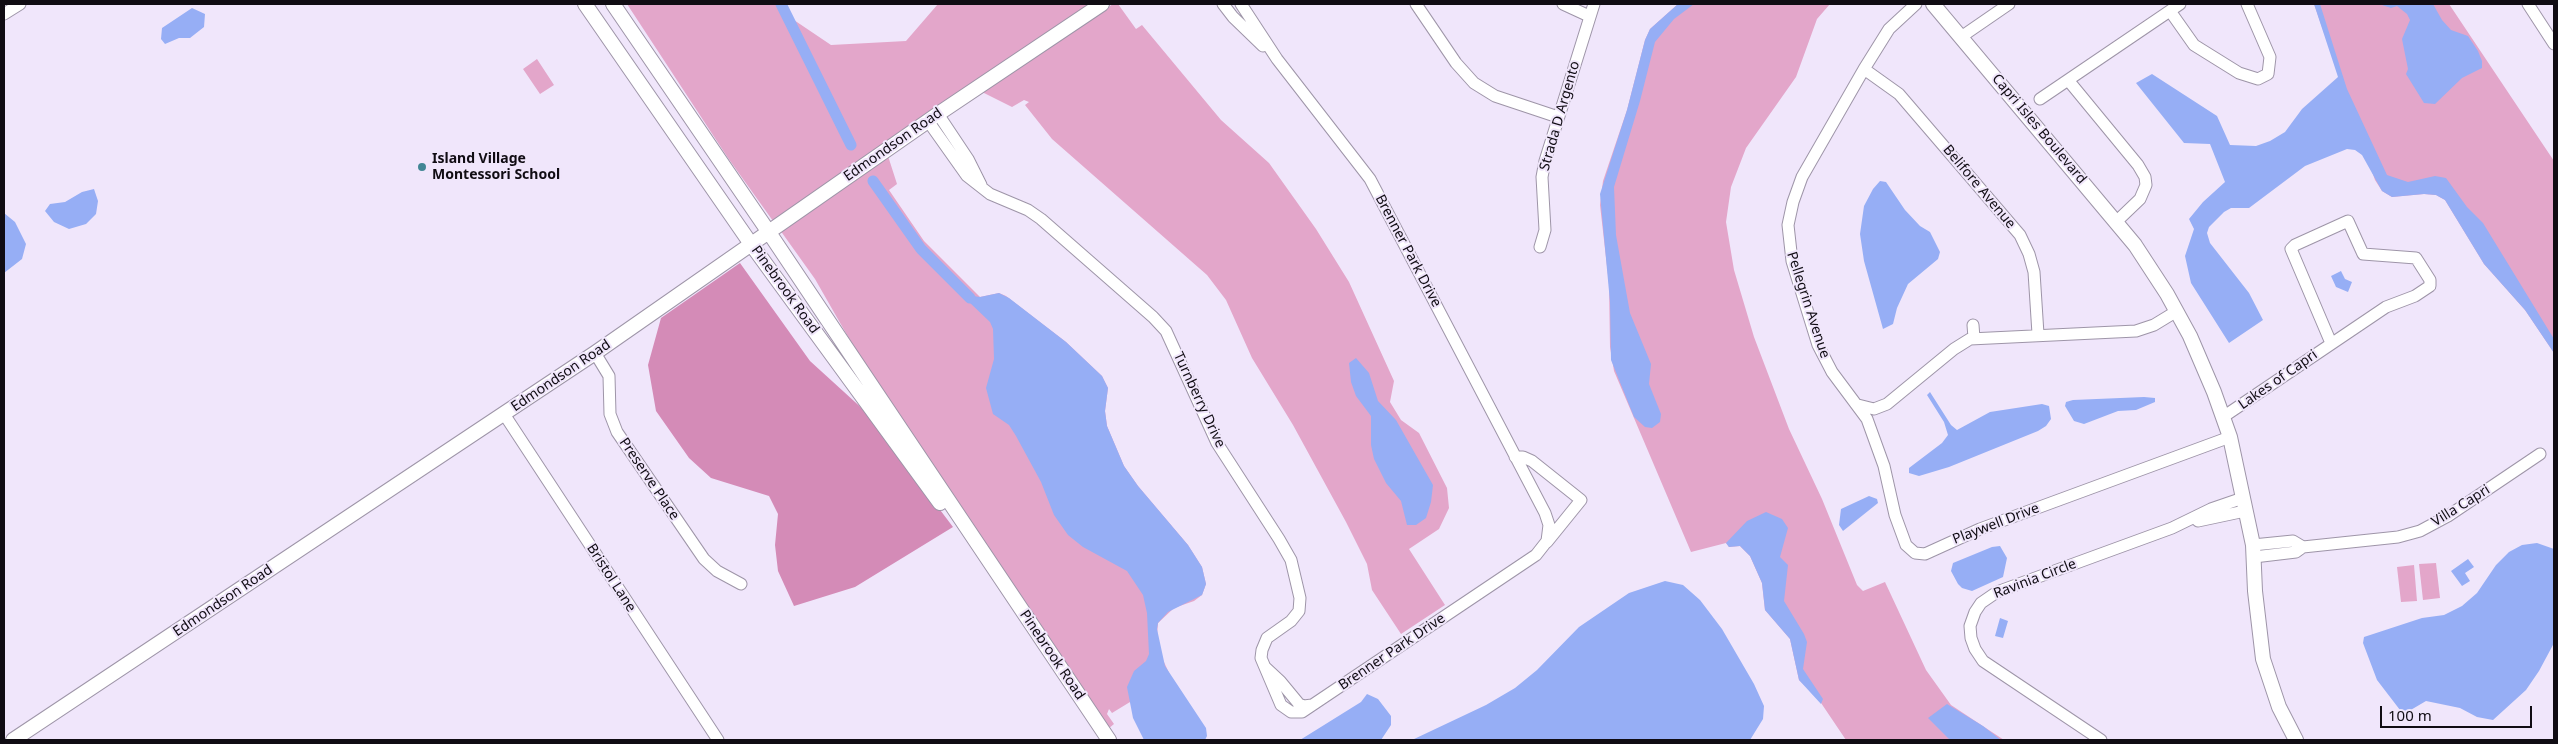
<!DOCTYPE html>
<style>
body{margin:0}
#map{position:relative;width:2558px;height:744px;overflow:hidden;background:#f0e6fb;font-family:"Noto Sans",sans-serif}
canvas{display:block}
.frame{position:absolute;inset:0;border:5px solid #100c13;pointer-events:none}
.scale{position:absolute;left:2380px;top:706px;width:152px;height:22px;box-sizing:border-box;border:2px solid #100c13;border-top:0;padding-left:6px;font-size:15px;line-height:18px;white-space:nowrap;color:#100c13;-webkit-text-stroke:4px #f0e6fb;paint-order:stroke}
</style>
<div id="map">
<canvas width="2558" height="744"></canvas>
<div class="frame"></div>
<div class="scale">100 m</div>
</div>
<script>
const context = document.querySelector('canvas').getContext('2d');
context.lineJoin = 'round';
function fillPath(path, color) {
  context.fillStyle = color;
  context.fill(path, 'evenodd');
}
function toPath(rows) {
  const path = new Path2D();
  for (const r of rows) {
    path.moveTo(r[0], r[1]);
    for (let i = 2; i < r.length; i += 2) path.lineTo(r[i], r[i + 1]);
  }
  return path;
}
function trace(path, color, width, dash) {
  context.strokeStyle = color;
  context.lineWidth = width;
  context.lineCap = dash ? 'butt' : 'round';
  context.setLineDash(dash || []);
  context.stroke(path);
}
function write(font, color, halo, rows, align = 'center') {
  context.font = font + ' "Noto Sans",sans-serif';
  context.lineWidth = 4;
  context.setLineDash([]);
  context.textBaseline = 'middle';
  context.strokeStyle = halo;
  context.fillStyle = color;
  for (const [text, x, y, turn = 0] of rows) {
    context.save();
    context.translate(x, y);
    context.rotate((+turn || 0) * Math.PI / 180);
    context.textAlign = isNaN(turn) ? turn : align;
    if (halo) context.strokeText(text, 0, 0);
    context.fillText(text, 0, 0);
    context.restore();
  }
}
const green = toPath([
 [627,4,781,4,788,16,831,45,906,41,938,4,1092,4,773,221,728,158],
 [1113,4,1118,4,1136,29,1142,25,1221,120,1269,163,1316,229,1349,282,1394,381,1390,402,1401,420,1419,433,1447,488,1449,508,1439,529,1409,549,1445,605,1401,634,1372,590,1367,564,1346,522,1293,425,1252,358,1226,300,1207,275,1052,139,1025,105,1029,102,1024,100,1012,107,982,92],
 [1678,4,1830,4,1817,19,1796,77,1746,148,1731,187,1726,222,1734,270,1754,337,1789,429,1822,499,1857,585,1863,591,1885,582,1926,670,1951,705,2004,740,1846,740,1817,697,1799,680,1790,639,1765,610,1762,583,1750,556,1740,546,1729,547,1726,543,1691,552,1614,371,1610,347,1609,284,1600,205,1603,181,1627,110,1645,40,1650,29],
 [2314,4,2449,4,2554,161,2554,353,2525,310,2484,264,2445,200,2436,195,2424,194,2392,197,2382,191,2375,180],
 [537,59,554,85,540,94,523,69],
 [888,156,897,184,889,190,924,241,980,297,999,293,1006,296,1066,342,1102,376,1108,388,1105,411,1107,426,1124,466,1138,486,1188,545,1202,567,1206,584,1202,595,1194,601,1174,608,1158,623,1157,635,1163,660,1171,677,1112,713,1109,709,1107,714,1114,724,1108,729,859,356,815,279,780,230],
 [2436,563,2440,598,2423,600,2419,564],
 [2414,565,2417,601,2401,602,2397,567]
]);
const forest = toPath([
 [740,263,810,361,866,412,953,527,855,587,794,606,778,571,775,545,778,514,769,496,711,478,689,458,656,411,648,365,661,318]
]);
const water = toPath([
 [1678,4,1694,4,1674,19,1655,42,1640,101,1614,187,1616,235,1630,313,1651,364,1649,384,1661,414,1660,422,1652,428,1645,427,1634,417,1611,360,1610,302,1600,194,1627,110,1645,40,1650,29],
 [2314,4,2320,4,2347,89,2387,175,2408,182,2435,176,2446,178,2467,207,2483,223,2554,339,2554,353,2525,310,2484,264,2445,200,2436,195,2424,194,2392,197,2382,191,2362,155,2355,150,2347,149,2305,166,2249,208,2231,208,2224,212,2209,227,2207,233,2210,243,2249,293,2263,320,2229,343,2191,283,2185,256,2194,229,2189,219,2203,202,2225,182,2210,144,2184,143,2136,83,2152,74,2217,116,2230,145,2256,146,2270,141,2285,132,2302,109,2338,77],
 [2379,4,2433,4,2442,20,2451,30,2468,36,2478,51,2482,61,2482,68,2462,78,2435,104,2424,103,2406,74,2408,69,2402,39,2410,20,2407,14,2397,6,2391,8],
 [192,8,205,14,204,27,190,38,179,38,165,44,161,39,162,28],
 [1880,181,1886,182,1905,210,1920,226,1930,232,1940,252,1938,259,1908,284,1897,308,1893,324,1883,329,1864,261,1860,234,1864,206,1873,189],
 [94,189,98,201,96,214,86,224,69,229,54,222,45,211,50,204,65,202,82,192],
 [4,213,15,222,26,244,22,259,4,273],
 [2341,271,2345,279,2352,282,2348,292,2336,287,2331,276],
 [999,293,1009,298,1066,342,1102,376,1108,388,1105,411,1107,426,1124,466,1138,486,1188,545,1202,567,1206,584,1202,595,1168,612,1158,623,1157,629,1165,666,1206,728,1207,736,1205,740,1144,740,1133,718,1127,687,1134,671,1146,661,1149,654,1147,613,1143,595,1127,571,1083,547,1068,535,1054,515,1041,482,1016,436,1009,425,993,414,986,388,994,359,993,329,990,322,968,301,973,296,980,297],
 [1356,358,1369,373,1378,401,1396,420,1433,485,1431,502,1426,518,1416,525,1407,525,1401,501,1386,483,1374,459,1371,445,1371,416,1356,396,1351,382,1349,363],
 [1930,392,1951,425,1957,430,1990,412,2042,404,2049,406,2051,419,2046,426,2038,431,1949,467,1919,476,1909,473,1909,468,1942,443,1948,435,1944,422,1927,395],
 [2144,397,2155,398,2155,402,2136,410,2118,411,2084,424,2074,421,2065,406,2066,402,2073,400],
 [1869,496,1877,499,1878,503,1843,531,1839,525,1841,509],
 [1766,512,1782,519,1788,528,1780,557,1788,565,1784,601,1804,634,1807,642,1803,669,1823,699,1821,704,1799,680,1790,639,1765,610,1762,583,1750,556,1740,546,1729,547,1726,543,1747,521],
 [2537,543,2554,549,2554,643,2539,671,2526,690,2493,720,2477,717,2460,708,2426,701,2409,711,2400,710,2377,680,2363,643,2364,637,2422,618,2444,615,2462,606,2477,593,2496,565,2509,552,2522,545],
 [2000,546,2007,558,2003,577,1972,591,1962,588,1958,584,1951,571,1953,563,1992,547],
 [2468,559,2474,567,2465,573,2470,581,2462,586,2451,571],
 [1665,581,1683,585,1700,600,1722,629,1754,684,1764,706,1763,719,1750,740,1412,740,1486,705,1515,688,1537,670,1579,627,1629,593],
 [2000,618,2008,621,2003,638,1995,636],
 [1367,694,1378,699,1391,716,1391,725,1381,740,1300,740,1361,702],
 [1947,704,1983,726,2001,740,1950,740,1928,718]
]);
const canal = toPath([
 [781,4,851,145],
 [873,181,921,249,970,298]
]);
const minor = toPath([
 [1223,4,1233,17,1263,46],
 [1416,4,1456,63,1474,83,1495,96,1558,117],
 [1563,4,1589,16],
 [1916,4,1889,29,1864,69,1802,177,1793,202,1788,225,1792,261,1818,345,1832,372,1867,419,1884,466,1895,515,1906,545,1915,553,1925,554,1980,529,2230,437],
 [2528,4,2554,44],
 [2170,11,2194,45,2239,73,2258,79,2268,74,2270,57,2247,4],
 [4,14,20,4],
 [1961,37,2009,4],
 [1864,69,1899,94,2020,235,2029,254,2034,272,2038,334],
 [2068,80,2138,165,2145,177,2146,185,2140,199,2117,221],
 [2040,99,2180,4],
 [938,114,968,159,981,185],
 [928,121,967,176,990,194,1028,210,1041,219,1153,317,1166,331,1217,443,1279,539,1291,560,1300,598,1299,611,1291,621,1267,638,1262,650,1261,658,1281,705,1291,712,1302,712,1536,555,1547,541,1549,525,1545,513,1370,179,1277,59,1241,4],
 [1540,247,1545,230,1542,177,1545,161,1594,4],
 [1973,325,1974,338],
 [595,353,609,376,610,414,617,432,704,559,717,571,741,584],
 [1858,405,1874,409,1887,404,1954,349,1970,339,2136,331,2154,325,2177,311],
 [504,414,718,740],
 [2223,417,2386,307,2415,296,2430,286,2430,280,2416,258,2363,254,2348,221,2295,245,2291,249,2331,343],
 [1515,457,1523,457,1532,461,1581,500,1547,542],
 [2198,521,2245,511],
 [2253,545,2293,541,2303,547],
 [2254,557,2296,552,2303,547,2398,537,2420,531,2448,516,2540,454],
 [1266,668,1280,681,1299,704,1304,706,1312,705],
 [2101,740,1983,661,1975,649,1971,638,1970,626,1975,612,1981,603,1997,592,2172,528,2211,509,2243,498]
]);
const tertiary = toPath([
 [585,4,751,244,940,503],
 [613,4,768,231,1109,740],
 [1933,4,2135,245,2167,294,2190,336,2214,392,2230,437,2253,545,2255,591,2263,659,2279,707,2296,740],
 [13,740,595,353,938,114,1102,4]
]);
const markers = [
 [422,167,5,"#428695"]
];
const streetNames = [
 ["Strada D Argento",1560,116,-74],
 ["Capri Isles Boulevard",2039,129,50],
 ["Edmondson Road",893,145,-35],
 ["Belifore Avenue",1979,187,50],
 ["Brenner Park Drive",1408,251,62],
 ["Pinebrook Road",785,290,54],
 ["Pellegrin Avenue",1808,305,72],
 ["Edmondson Road",561,376,-34],
 ["Lakes of Capri",2278,380,-35],
 ["Turnberry Drive",1199,400,65],
 ["Preserve Place",649,479,56],
 ["Villa Capri",2461,506,-32],
 ["Playwell Drive",1996,524,-21],
 ["Bristol Lane",611,578,57],
 ["Ravinia Circle",2035,579,-21],
 ["Edmondson Road",223,601,-34],
 ["Brenner Park Drive",1392,652,-34],
 ["Pinebrook Road",1052,655,56]
];
const poiNames = [
 ["Island Village",432,159],
 ["Montessori School",432,175]
];
fillPath(green, '#e3a6ca');
fillPath(forest, '#d48bb7');
fillPath(water, '#96aef5');
trace(canal, '#96aef5', 11);
trace(minor, '#9e95a8', 13);
trace(tertiary, '#9e95a8', 16);
trace(minor, '#fff', 11);
trace(tertiary, '#fff', 14);
for (const [x, y, r, color] of markers) {
  const dot = new Path2D();
  dot.arc(x, y, r, 0, 2 * Math.PI);
  context.fillStyle = color;
  context.fill(dot);
  trace(dot, '#f0e6fb', 2);
}
write('14px', '#100c13', '#f0e6fb', streetNames);
write('bold 14px', '#100c13', '#f0e6fb', poiNames, 'left');
</script>
